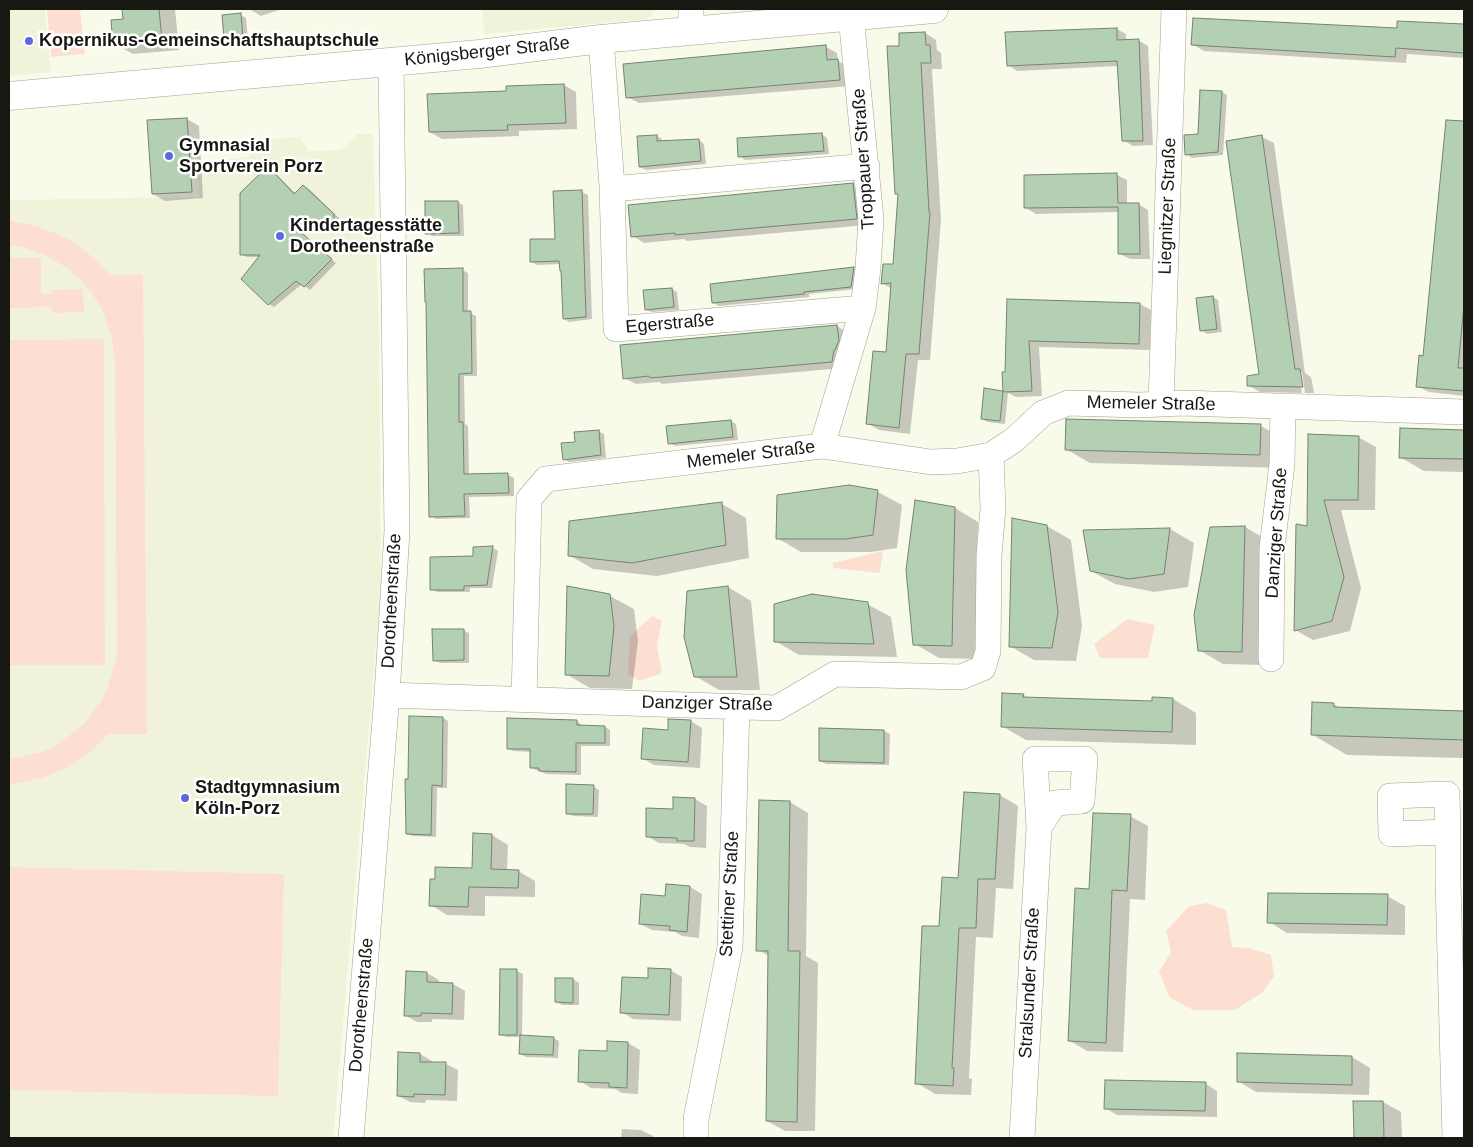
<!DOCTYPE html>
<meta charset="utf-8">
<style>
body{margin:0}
#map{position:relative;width:1473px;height:1147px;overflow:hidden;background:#f9fbea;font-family:Arial,sans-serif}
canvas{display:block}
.frame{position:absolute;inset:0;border:10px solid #171812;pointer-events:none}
</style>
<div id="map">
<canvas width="1473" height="1147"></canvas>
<div class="frame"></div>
</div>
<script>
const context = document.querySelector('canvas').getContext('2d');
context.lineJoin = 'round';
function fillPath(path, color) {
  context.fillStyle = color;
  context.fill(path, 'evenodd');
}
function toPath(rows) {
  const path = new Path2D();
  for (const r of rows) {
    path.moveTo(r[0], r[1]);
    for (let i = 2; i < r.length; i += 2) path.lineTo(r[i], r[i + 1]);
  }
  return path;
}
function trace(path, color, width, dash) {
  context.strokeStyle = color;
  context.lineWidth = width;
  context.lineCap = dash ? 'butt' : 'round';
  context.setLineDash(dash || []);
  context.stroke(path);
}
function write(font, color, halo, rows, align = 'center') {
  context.font = font + ' Arial,sans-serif';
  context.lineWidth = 5;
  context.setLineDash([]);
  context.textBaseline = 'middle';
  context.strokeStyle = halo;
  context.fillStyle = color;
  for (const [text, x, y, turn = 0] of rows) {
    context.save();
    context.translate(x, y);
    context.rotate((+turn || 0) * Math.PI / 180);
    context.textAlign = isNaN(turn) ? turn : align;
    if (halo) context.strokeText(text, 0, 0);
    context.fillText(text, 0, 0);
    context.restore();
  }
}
const built = toPath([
 [9,9,45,9,51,72,9,76],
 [482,9,656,9,647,19,484,34],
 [357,134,373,134,379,334,381,589,333,1138,9,1138,9,200,199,197,197,162,249,157,255,140,300,137,309,151,341,150]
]);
const green = toPath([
 [47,9,80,9,85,54,51,57],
 [9,220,39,227,67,238,94,258,110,275,143,275,147,734,108,734,91,751,67,768,42,778,9,785,9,759,39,753,57,745,79,728,87,720,103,698,108,686,116,660,117,648,115,359,112,338,102,309,91,292,81,280,67,268,45,255,21,247,9,245],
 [9,258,41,258,41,294,52,294,52,290,83,289,84,312,52,313,52,307,9,308],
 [104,339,105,665,9,665,9,340],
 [883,551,880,573,833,568,833,563],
 [652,616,662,621,657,645,662,673,640,681,628,674,630,636],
 [1127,619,1155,625,1148,658,1100,658,1094,644],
 [9,867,284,874,278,1096,9,1090],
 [1207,903,1226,910,1232,947,1249,948,1271,955,1274,976,1263,992,1235,1010,1193,1010,1170,998,1159,972,1171,952,1166,931,1189,906]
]);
const shadow = toPath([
 [123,9,175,9,179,50,133,54,115,44,124,20],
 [249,9,282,9,261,16],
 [241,15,246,18,248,40,231,42,226,38],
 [1399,22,1464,25,1464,58,1407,54,1406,63,1204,51,1192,44,1398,30],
 [1117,29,1126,34,1126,41,1138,40,1148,46,1153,145,1133,146,1123,140,1118,66,1017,71,1008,65],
 [925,33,936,40,937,50,941,53,942,69,932,69,941,220,930,360,918,360,910,434,879,430,867,423,887,353,892,289,882,283,894,265,899,195,896,193,901,47],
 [826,47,837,53,838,61,849,67,851,86,639,103,627,97],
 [564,85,576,92,577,129,519,131,519,136,442,139,430,132,507,92,507,87],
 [1222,92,1227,95,1223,155,1192,158,1186,154,1199,135],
 [187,119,199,126,203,198,165,201,153,194],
 [1447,122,1464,123,1464,396,1429,392,1417,386,1424,357],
 [822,134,827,138,829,154,745,160,740,156],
 [657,136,662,139,662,142,699,140,704,144,706,164,646,170,640,167],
 [1262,137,1274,143,1305,373,1311,377,1314,393,1305,393,1302,372,1299,372,1302,393,1260,392,1249,386,1260,375],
 [268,168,273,171,296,194,304,186,309,189,339,218,339,232,300,232,336,263,310,290,302,284,274,307,269,304,260,257,247,257,241,254],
 [1117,175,1127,180,1127,204,1138,204,1148,210,1150,259,1130,259,1120,254,1119,212,1036,214,1026,208],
 [853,184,864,191,867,225,687,241,684,239,644,243,633,236],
 [582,192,588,195,592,319,569,322,564,319,561,264,537,265,532,262,556,240],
 [458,202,463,205,464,236,432,236,426,233],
 [853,268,859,271,856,289,809,294,809,297,719,306,713,303],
 [462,270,468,273,468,312,476,316,477,376,464,376,465,424,468,426,469,475,508,475,514,478,514,496,469,497,470,518,436,519,430,516],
 [672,289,677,292,679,310,651,312,646,309],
 [1213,297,1218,300,1222,332,1207,334,1201,330],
 [1009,301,1140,304,1151,310,1150,350,1039,347,1042,396,1016,397,1008,393,1005,424,987,422,982,418,1002,392,1005,393,1003,373,1007,373],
 [837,326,848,333,843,368,662,384,659,382,636,384,624,378],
 [731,421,736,424,738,440,675,446,669,443],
 [1261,426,1284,439,1284,468,1090,463,1066,449],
 [1401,429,1464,431,1464,472,1424,471,1400,457],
 [598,431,604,434,606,458,569,462,564,459],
 [1358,437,1376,447,1375,510,1341,510,1361,588,1350,631,1313,640,1295,630,1308,527],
 [849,486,878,492,902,505,897,548,871,552,801,552,777,538],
 [722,504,746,518,749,558,657,576,593,569,569,555],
 [955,508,978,522,975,659,939,658,915,644],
 [1047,526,1071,540,1082,626,1076,661,1034,660,1010,646],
 [1245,527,1269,541,1265,665,1223,664,1199,650],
 [1170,529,1194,543,1188,587,1154,592,1115,584,1091,571],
 [474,548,493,548,498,551,492,588,470,588,470,592,437,592,432,589,474,558],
 [728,587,751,601,760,690,719,690,695,676],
 [610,596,634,609,638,641,632,689,590,688,566,674],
 [867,604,891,617,897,657,799,655,775,641],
 [463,630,469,633,469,663,440,663,434,660],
 [1023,695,1029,699,1153,702,1173,699,1196,713,1196,745,1026,740,1002,726],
 [1333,704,1340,708,1464,712,1464,708,1464,758,1347,755,1313,735],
 [410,718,443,718,448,721,447,788,437,788,436,837,412,836,407,833],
 [576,721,582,725,582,726,605,727,610,730,610,746,581,746,581,775,546,774,536,770,531,767,531,752,513,751,508,748],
 [691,721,702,728,700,768,654,765,642,758,669,731],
 [821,729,884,731,890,734,889,765,826,764,820,761],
 [594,787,599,790,598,817,573,816,567,813],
 [1000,795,1018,806,1013,889,996,888,993,938,976,937,969,1078,972,1079,971,1095,935,1094,917,1083,940,928,960,879],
 [695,799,707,806,706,848,690,847,684,844,659,843,647,836,674,811],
 [761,801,790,802,808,813,806,956,818,963,815,1131,785,1131,767,1121,769,956,758,950],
 [1130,816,1148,826,1145,900,1130,899,1123,1052,1087,1051,1070,1041,1091,891],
 [492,835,508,845,507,871,518,871,535,881,535,897,485,896,485,916,447,915,431,905,473,869],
 [690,887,702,894,699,938,682,936,675,932,652,930,640,924,667,897],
 [1387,896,1405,906,1405,935,1287,933,1269,922],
 [670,970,682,977,681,1021,633,1019,622,1012,649,979],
 [517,971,523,974,522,1037,553,1038,559,1041,558,1058,526,1057,520,1054,521,1037,506,1037,500,1034],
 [407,973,427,973,439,980,439,983,453,984,465,991,464,1020,432,1019,432,1022,417,1022,405,1015],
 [557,979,573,979,579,983,579,1005,562,1005,556,1002],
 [628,1043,640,1050,638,1094,622,1093,615,1089,591,1088,580,1081,608,1052],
 [400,1053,420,1054,432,1061,432,1063,446,1064,458,1070,457,1101,426,1100,425,1103,410,1102,398,1096],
 [1352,1057,1370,1068,1369,1095,1256,1092,1238,1081],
 [1206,1084,1217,1091,1217,1117,1117,1115,1105,1108],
 [1383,1102,1401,1112,1402,1138,1356,1138,1355,1103],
 [622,1129,641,1130,653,1136,653,1138,621,1138]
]);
const building = toPath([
 [122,9,159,9,162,40,113,45,111,20,123,19,122,9],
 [241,13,243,38,224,39,222,15,241,13],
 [1193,18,1397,28,1397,21,1464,24,1464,53,1396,48,1395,57,1191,45,1193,18],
 [1117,28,1117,40,1139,39,1143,141,1122,141,1117,61,1007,66,1005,32,1117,28],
 [925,32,926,45,930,45,931,63,921,63,929,212,930,212,919,354,906,354,899,428,866,424,873,351,886,352,891,283,881,284,883,264,893,264,898,194,895,194,887,46,899,46,899,33,925,32],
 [826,45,827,60,838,59,840,80,626,98,623,64,826,45],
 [564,84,566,123,507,125,508,130,429,132,427,94,506,91,506,86,564,84],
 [1200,90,1222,91,1218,152,1185,155,1184,135,1198,134,1200,90],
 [187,118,192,192,152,194,147,120,187,118],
 [1446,120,1464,121,1464,305,1458,368,1464,368,1464,391,1416,387,1419,355,1423,356,1446,120],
 [822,133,824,151,738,157,737,138,822,133],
 [657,135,657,141,699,139,701,161,639,167,637,136,657,135],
 [1262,135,1295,369,1300,369,1303,387,1247,386,1247,376,1259,374,1226,141,1262,135],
 [268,166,294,194,303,185,334,214,334,229,297,229,332,259,304,287,296,281,268,305,241,279,260,255,240,255,240,193,268,166],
 [1117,173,1118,203,1139,203,1140,254,1118,254,1118,207,1024,208,1024,175,1117,173],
 [853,183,857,219,675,235,675,233,631,237,628,205,853,183],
 [582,190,586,317,563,319,561,271,560,271,559,261,530,262,530,239,555,239,553,191,582,190],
 [425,201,458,201,459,233,425,234,425,201],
 [854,267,851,287,804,292,804,294,712,303,710,284,854,267],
 [463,268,463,311,471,311,472,373,459,374,459,422,463,422,464,474,508,473,509,493,464,494,465,516,429,517,426,302,425,302,424,269,463,268],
 [672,288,674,307,645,310,643,290,672,288],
 [1213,296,1217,329,1200,331,1196,298,1213,296],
 [1007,299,1140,303,1139,344,1029,341,1032,391,1003,392,1002,372,1005,372,1007,299],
 [837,325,839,340,835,350,834,350,832,362,650,378,649,376,623,379,620,345,837,325],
 [984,388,1003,391,1000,421,981,419,984,388],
 [1066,419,1261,424,1260,455,1065,450,1066,419],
 [731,420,733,437,668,444,666,426,731,420],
 [1400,428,1464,430,1464,459,1399,458,1400,428],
 [599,430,601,455,563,460,561,443,575,442,574,432,599,430],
 [1308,434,1359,436,1358,500,1324,500,1344,577,1332,621,1294,631,1296,524,1307,526,1308,434],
 [849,485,878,490,873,535,846,539,776,539,777,495,849,485],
 [915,500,955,507,952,646,913,645,906,570,915,500],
 [722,502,726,545,632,563,568,556,569,521,722,502],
 [1012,518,1047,525,1058,612,1052,648,1009,647,1012,518],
 [1245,526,1242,652,1198,651,1194,615,1210,527,1245,526],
 [1170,528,1164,574,1129,579,1090,571,1083,530,1170,528],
 [493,546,487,585,464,586,464,590,430,590,430,557,473,556,473,547,493,546],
 [567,586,610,594,614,626,609,676,565,675,567,586],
 [728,586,737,677,694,677,684,637,687,591,728,586],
 [812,594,868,602,874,644,774,642,774,604,812,594],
 [432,629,464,629,464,660,433,661,432,629],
 [1002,693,1024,694,1023,697,1152,701,1152,697,1173,698,1172,732,1001,727,1002,693],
 [1312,702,1334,703,1334,707,1464,711,1464,740,1311,735,1312,702],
 [409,716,443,717,442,786,432,785,431,835,406,834,405,779,408,779,409,716],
 [507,718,577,720,577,725,605,726,605,743,576,743,576,772,539,771,539,768,530,768,530,749,507,749,507,718],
 [668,719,691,720,688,762,641,759,643,728,668,730,668,719],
 [819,728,884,730,884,763,819,761,819,728],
 [566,784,594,785,593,814,566,814,566,784],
 [964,792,1000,794,995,879,978,879,976,928,959,928,952,1068,954,1068,953,1086,915,1084,922,926,939,926,942,877,958,878,964,792],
 [673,797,695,798,694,841,677,841,677,838,646,837,646,808,673,809,673,797],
 [759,800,790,801,788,951,800,951,797,1122,766,1121,768,951,756,951,759,800],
 [1093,813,1131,814,1127,891,1112,890,1106,1043,1068,1041,1075,888,1089,889,1093,813],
 [473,833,492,834,491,869,519,870,518,888,469,887,468,907,429,906,430,879,435,879,435,867,472,868,473,833],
 [666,884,690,886,687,932,669,930,670,926,639,924,641,894,665,896,666,884],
 [1268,893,1388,894,1387,925,1267,923,1268,893],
 [648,968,671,969,669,1015,620,1013,622,977,648,978,648,968],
 [500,969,517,969,517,1035,499,1035,500,969],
 [406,971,427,972,427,982,453,983,452,1014,421,1013,421,1016,404,1016,406,971],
 [555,978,573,978,573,1003,555,1002,555,978],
 [520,1035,554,1037,553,1055,519,1054,520,1035],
 [607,1041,628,1042,627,1088,609,1087,609,1083,578,1082,579,1050,607,1051,607,1041],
 [398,1052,420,1053,420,1062,446,1062,445,1095,414,1094,414,1097,397,1096,398,1052],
 [1237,1053,1352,1056,1352,1085,1237,1082,1237,1053],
 [1105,1080,1206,1082,1205,1111,1104,1109,1105,1080],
 [1353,1101,1383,1101,1384,1138,1354,1138,1353,1101]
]);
const street = toPath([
 [691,31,691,9],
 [601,39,612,186,616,329,863,308],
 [612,189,867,166],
 [1161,404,1174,9],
 [822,446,863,308,868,268,871,219,851,16],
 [1271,659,1272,548,1282,464,1283,406],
 [387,695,777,708,835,674,961,677,983,668,988,651,989,555,993,509,991,455],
 [524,699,529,499,546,479,822,446,931,462,957,461,991,455,1014,440,1043,413,1068,403,1140,405,1182,403,1464,412],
 [1448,832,1391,834,1390,796,1447,794,1448,832,1448,882,1455,1138],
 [351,1138,387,695,397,531,391,62],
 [696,1138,696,1119,730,947,737,706],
 [1022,1138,1039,827,1035,759,1085,759,1082,801,1055,803,1039,827]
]);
const secondary = toPath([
 [9,96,479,54,601,39,934,9]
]);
const markers = [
 [29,41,5,"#5f68e0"],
 [169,156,5,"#5f68e0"],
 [280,236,5,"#5f68e0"],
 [185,798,5,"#5f68e0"]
];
const poiNames = [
 ["Kopernikus-Gemeinschaftshauptschule",39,41],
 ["Gymnasial",179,146],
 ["Sportverein Porz",179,167],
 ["Kindertagesstätte",290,226],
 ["Dorotheenstraße",290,247],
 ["Stadtgymnasium",195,788],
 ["Köln-Porz",195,809]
];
const streetNames = [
 ["Königsberger Straße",487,52,-6],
 ["Troppauer Straße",864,159,-94],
 ["Liegnitzer Straße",1168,206,-88],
 ["Egerstraße",670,324,-5],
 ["Memeler Straße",1151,404,1],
 ["Memeler Straße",751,455,-7],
 ["Danziger Straße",1277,533,-86],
 ["Dorotheenstraße",392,601,-87],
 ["Danziger Straße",707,704,1],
 ["Stettiner Straße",730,894,-87],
 ["Stralsunder Straße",1030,983,-87],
 ["Dorotheenstraße",362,1005,-85]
];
fillPath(built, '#f0f3da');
fillPath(green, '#fddfd1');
fillPath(shadow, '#0003');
fillPath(building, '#b4d0b3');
trace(building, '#768176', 1);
trace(street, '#a0a191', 26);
trace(secondary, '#a0a191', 29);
trace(street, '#fff', 25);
trace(secondary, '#fff', 28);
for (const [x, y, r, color] of markers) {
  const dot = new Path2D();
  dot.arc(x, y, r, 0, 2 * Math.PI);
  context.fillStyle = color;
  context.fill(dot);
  trace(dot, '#fff', 2);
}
write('bold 18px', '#171812', '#fff', poiNames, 'left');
write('18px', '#171812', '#fff', streetNames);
</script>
